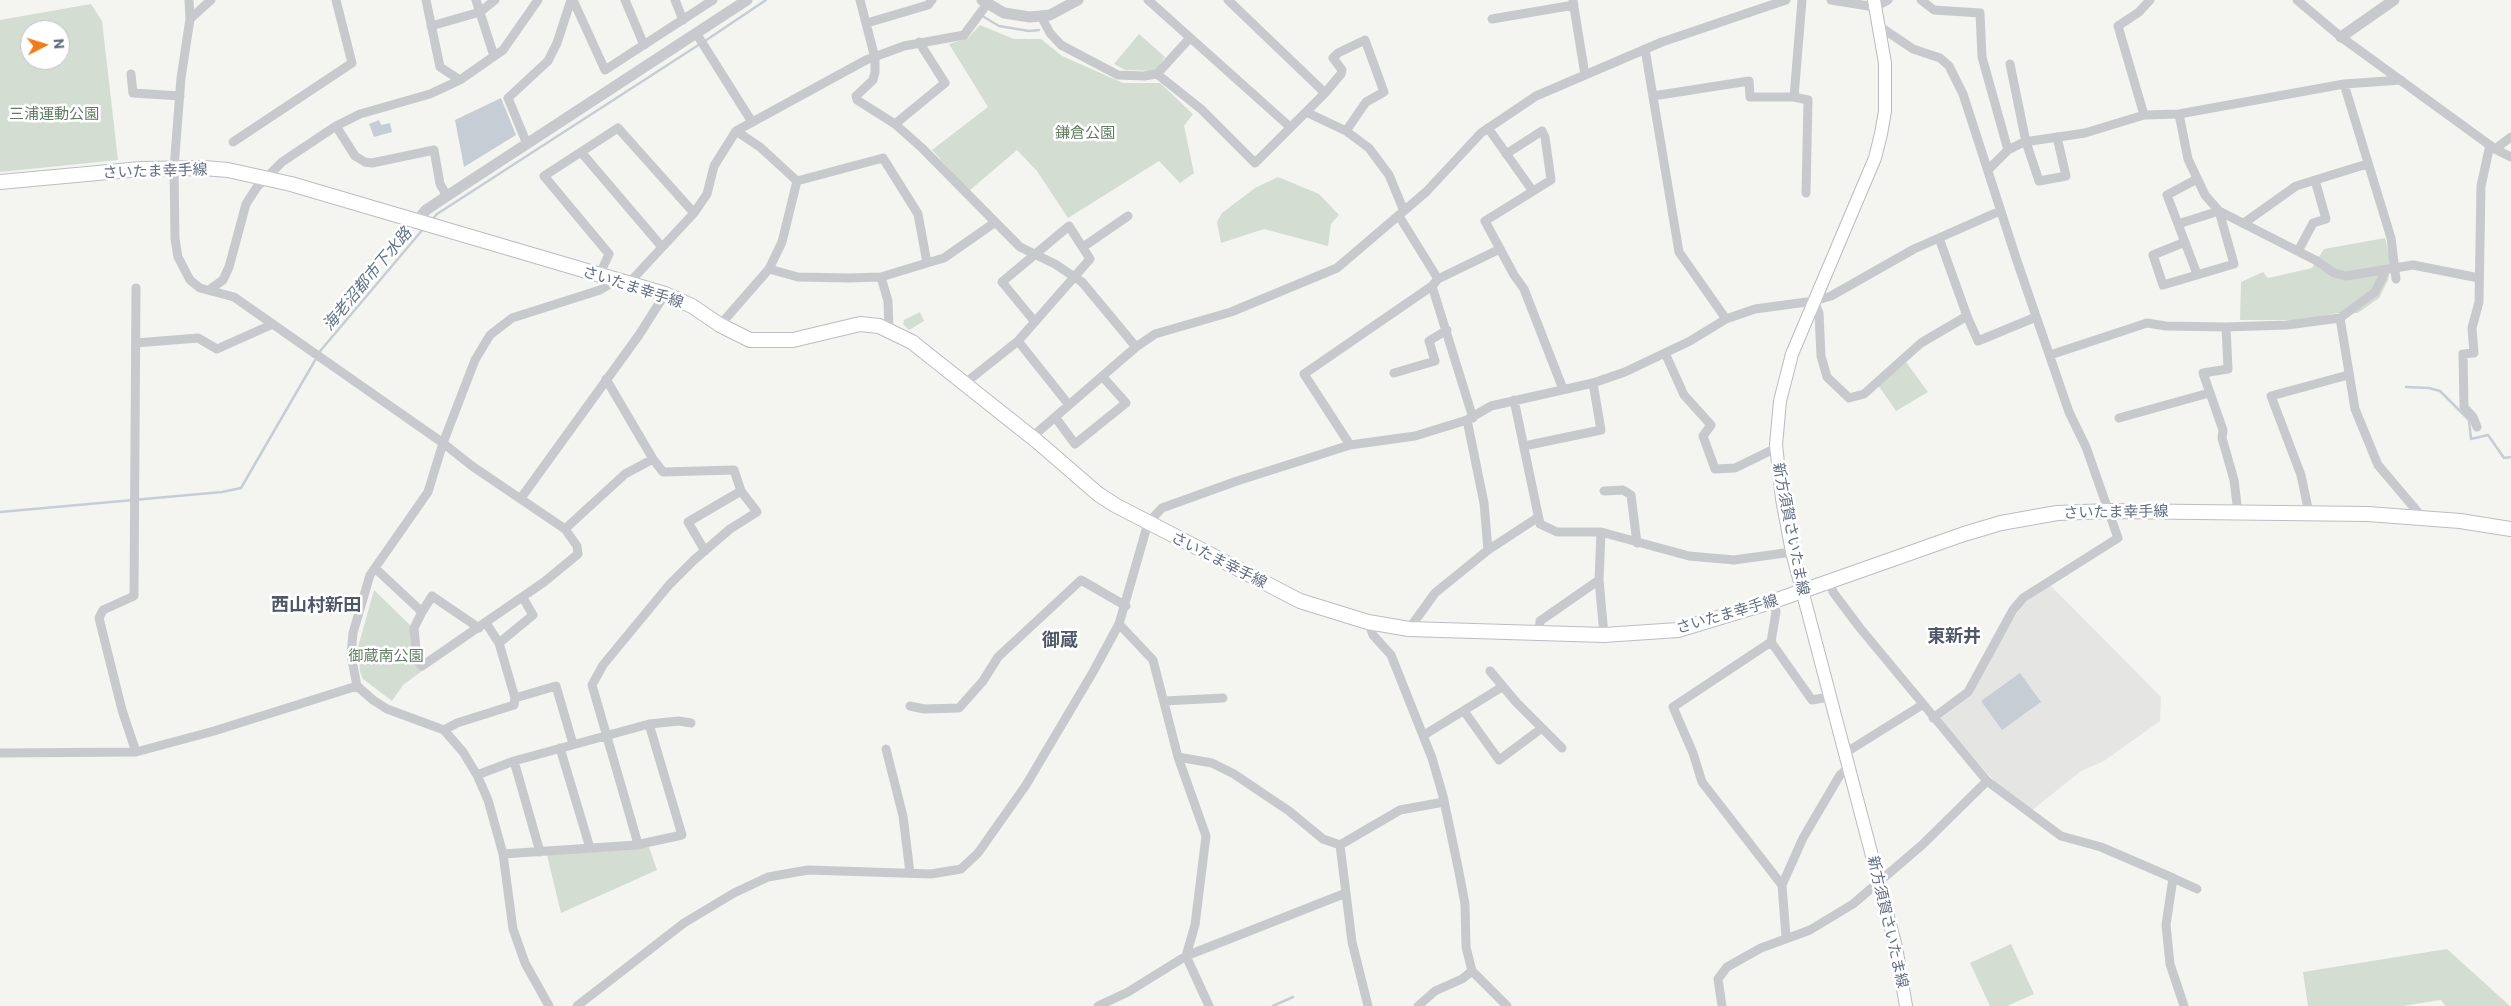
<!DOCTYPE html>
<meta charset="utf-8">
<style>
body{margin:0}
#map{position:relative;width:2511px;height:1006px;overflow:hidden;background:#f4f5f1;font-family:Commissioner,sans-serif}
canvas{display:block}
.north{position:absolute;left:20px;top:20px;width:50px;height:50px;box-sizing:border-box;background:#fff;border:1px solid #c0c5ce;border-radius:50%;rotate:85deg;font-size:14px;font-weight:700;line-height:20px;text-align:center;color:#626d84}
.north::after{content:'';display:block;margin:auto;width:18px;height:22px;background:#ef7c17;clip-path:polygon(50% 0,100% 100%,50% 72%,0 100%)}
</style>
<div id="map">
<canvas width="2511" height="1006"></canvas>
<div class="north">N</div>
</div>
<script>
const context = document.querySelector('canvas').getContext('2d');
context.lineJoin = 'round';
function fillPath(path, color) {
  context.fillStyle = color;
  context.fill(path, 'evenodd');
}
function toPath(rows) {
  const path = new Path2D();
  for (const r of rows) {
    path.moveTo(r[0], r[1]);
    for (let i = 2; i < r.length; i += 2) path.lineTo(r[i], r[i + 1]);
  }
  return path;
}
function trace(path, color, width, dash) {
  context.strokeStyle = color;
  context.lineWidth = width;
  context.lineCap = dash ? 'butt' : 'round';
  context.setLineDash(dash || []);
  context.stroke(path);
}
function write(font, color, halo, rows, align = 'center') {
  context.font = font + ' Commissioner,"Noto Sans JP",sans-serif';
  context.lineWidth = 5;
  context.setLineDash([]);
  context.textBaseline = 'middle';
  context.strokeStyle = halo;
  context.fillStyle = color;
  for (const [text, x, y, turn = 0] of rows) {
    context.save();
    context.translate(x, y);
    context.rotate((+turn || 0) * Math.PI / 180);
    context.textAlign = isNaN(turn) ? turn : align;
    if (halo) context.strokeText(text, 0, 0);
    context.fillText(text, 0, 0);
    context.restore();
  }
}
const built = toPath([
 [2050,585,2161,697,2160,721,2104,761,2081,771,2031,811,1995,782,1940,719,1972,694,1981,673,2023,604]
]);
const green = toPath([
 [91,4,102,21,118,160,0,172,0,20],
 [30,30,60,30,60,60,30,60],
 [980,25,1014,39,1041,39,1062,56,1123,83,1160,83,1193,114,1184,126,1194,173,1180,183,1159,161,1068,218,1037,171,1017,150,969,191,932,150,988,107,949,44,968,38],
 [1139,34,1165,57,1155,71,1125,70,1114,64],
 [1278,177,1319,194,1339,215,1331,224,1328,246,1264,229,1221,243,1217,222,1222,213,1255,188],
 [2385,238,2391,264,2388,280,2379,298,2358,313,2338,313,2304,320,2240,320,2241,282,2263,272,2268,278,2312,268,2324,249],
 [920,312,924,321,909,330,903,324,904,320],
 [1906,362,1928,392,1896,411,1878,385],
 [374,590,411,626,415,662,422,671,403,685,392,701,363,679,360,672,358,647],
 [649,847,657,870,561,913,547,855],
 [2011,944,2034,994,2007,1006,1990,1006,1970,963],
 [2447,949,2510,1006,2445,1006,2441,1000,2403,1006,2308,1006,2303,972]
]);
const water = toPath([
 [501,98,516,135,464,167,455,120],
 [379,120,381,125,390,123,392,132,374,137,369,124],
 [2020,673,2041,702,2002,730,1981,701]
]);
const stream = toPath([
 [984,17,999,26,1029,31,1039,30],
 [705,41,766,0],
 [431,221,437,214,700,44],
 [2406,387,2429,388,2440,391,2469,420,2471,439,2488,435,2504,458,2511,457],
 [0,512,222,492,241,488,321,350,424,228],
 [1273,1006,1293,997]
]);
const minor = toPath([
 [189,0,190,19,181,78,174,168,175,239,178,257,190,280,200,288,234,297,443,443,472,466,565,529,577,546,578,554,544,582,422,666,417,660,414,628,422,612],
 [426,0,440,67,460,80],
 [476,0,494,56],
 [573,0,605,70,713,0],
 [625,0,644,45],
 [675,0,683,20],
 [860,0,875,58,875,72,873,80,856,96,857,100,895,124,922,148,1020,247,1055,264,1082,282,1136,347],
 [1148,0,1290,127],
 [1831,0,1875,7,1888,0],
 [1921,0,1934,10,1980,13,1982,57,2008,150],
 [2297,0,2341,37,2495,149,2511,157],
 [1573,1,1585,75],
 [1041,16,1050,33,1061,45,1118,75,1144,76,1157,74,1189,39],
 [190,19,211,0],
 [1492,19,1574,5],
 [867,23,928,5,932,0],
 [431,26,480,12,495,0],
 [1879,26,1913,49,1940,58,1949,66,1963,94,2017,261,2069,412,2086,447,2118,538,2023,598,2013,610,1968,692,1933,718],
 [696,33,752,122],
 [1645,49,1679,252,1726,319],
 [2010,64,2026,142,2039,181,2066,176,2057,137],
 [131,74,133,93,180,96],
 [1157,74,1201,109,1255,163,1325,93,1228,0],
 [2344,84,2391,238,2396,279],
 [1325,93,1341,74,1342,70,1333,58,1338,53,1365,40,1384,92,1366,102,1346,131],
 [1653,96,1749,81,1750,97,1794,97,1802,0],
 [1794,97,1808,100,1806,193],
 [1306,112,1346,131,1369,148,1389,175,1404,211],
 [2179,114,2188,159,2205,195,2219,211,2317,261,2334,273,2346,276,2413,265,2479,278],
 [2144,115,2118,26,2139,12,2150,0],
 [895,124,945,83,919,42],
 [336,126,355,156,365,162,372,163,434,150,440,184,447,196],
 [1488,128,1532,190],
 [736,131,760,147,797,181],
 [233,142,352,63,336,0],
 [527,144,508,98,548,61,557,43,571,0],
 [2495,149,2511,137],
 [581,152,662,247],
 [1506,154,1542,131,1545,137,1551,180,1485,221,1514,275,1524,289,1563,389],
 [1989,169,2008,150,2024,142,2085,133,2144,115,2179,114,2344,84,2401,80],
 [2197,179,2167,195,2197,274],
 [1399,216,1438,279],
 [2244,223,2296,186,2367,164],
 [2178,224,2219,211,2234,264,2163,285,2153,255,2185,242],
 [1939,238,1967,316],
 [1083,247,1128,216],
 [2298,251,2313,223,2326,219,2315,180],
 [927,263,944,258,994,223],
 [599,276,609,254,544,176,618,128,694,213],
 [881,277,888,301,889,330],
 [628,284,694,213,707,194,714,166,736,131,866,60,904,46,964,35,987,4],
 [1432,286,1473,418],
 [209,290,223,280,229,267,246,204,257,187,282,162,336,126,360,114,430,94,460,80,503,50,538,0],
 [1814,301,1819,313,1821,356,1827,377,1849,398,1864,394,1921,343,1967,316,1978,341,2036,317],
 [2340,318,2355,409,2378,465,2422,517],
 [720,325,769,269,782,242,797,181,883,158,918,214,927,263,881,277,849,278,798,277,769,269],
 [2226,327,2228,369,2203,373,2223,430,2222,438,2234,480,2238,513],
 [1018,341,1069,405],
 [136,343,198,338,217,349,273,324],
 [1665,353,1684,395,1711,425,1703,436,1715,469,1735,468,1776,448],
 [2050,355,2147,323,2166,326,2226,327,2287,325,2340,318,2375,292,2386,270],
 [1394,373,1435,361,1429,341,1447,330],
 [606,379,653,459,663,472,734,470,741,491,757,512,730,529,694,560,669,585,603,665,592,685,638,844],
 [964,384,1018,341,1090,259,1069,226,1002,282,1035,322],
 [1514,400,1540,524,1557,532,1601,532,1689,556,1734,560,1792,552],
 [1055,417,1075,444,1126,403,1102,376],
 [2119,418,2209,393],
 [1467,420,1484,503,1488,550],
 [2477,427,2473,417,2464,407,2463,354,2474,353,2472,328,2479,302,2481,186,2490,145],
 [1032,437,1136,347,1155,334,1231,312,1337,268,1426,192,1481,133,1536,96,1662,42,1786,0],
 [1350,445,1304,374,1432,286,1438,279,1500,249],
 [1524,446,1601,430,1593,383],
 [1604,491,1623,490,1631,495,1637,543],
 [521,498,639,335,665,294],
 [2309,513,2301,475,2271,396,2348,375],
 [565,529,625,474,653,459],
 [1601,532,1599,580,1604,635],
 [705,551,688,522,741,491],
 [375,568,422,612,432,596,479,628],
 [1830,582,1833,592,1860,628,1987,781,2061,836,2101,847,2173,878,2166,925,2170,964,2184,1006],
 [1774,601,1776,612,1771,642,1673,707,1693,753,1702,782,1782,885],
 [1368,622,1373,635,1391,655,1432,758,1443,796,1459,872,1465,904,1466,947,1472,971,1507,1006],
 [1119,624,1153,660,1178,757,1206,836,1195,925,1186,956,1209,1006],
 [1409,629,1435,593,1488,550,1537,518],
 [1539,633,1540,621,1599,580],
 [1771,642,1812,700,1829,697],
 [499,643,533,615,523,598],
 [1490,671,1516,702,1562,748],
 [515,698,556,686,573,744],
 [1164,701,1223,698],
 [910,706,924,709,959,708,983,681,998,657,1081,580,1126,606],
 [1464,711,1499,760,1542,728],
 [649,724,679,721,691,723],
 [444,730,457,723,514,705,515,698,499,643,486,623],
 [1424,735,1502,687],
 [560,748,590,848],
 [886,749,903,816,910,873],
 [136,752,122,710,99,618,103,610,134,596,136,288],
 [0,753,136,752,214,731,357,686],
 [1845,753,1922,705],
 [1178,757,1212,763,1234,774,1289,811,1323,839,1340,845],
 [514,761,540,852],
 [477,775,514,761,649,724,682,835,636,845,503,854],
 [1340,845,1352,942,1368,1006],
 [1340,845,1400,810,1444,802],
 [2173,878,2197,889],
 [1786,937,1782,885,1803,838,1840,775,1849,767],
 [549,1006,525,963,513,929,503,854,488,800,477,775,463,752,444,730,387,709,373,700,357,686,351,655,353,633,370,575,428,492,443,443,475,360,490,335,512,318,600,290,615,281],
 [577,1006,684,923,734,893,768,877,808,870,931,874,961,869,978,853,1026,785,1093,672,1119,624,1148,523,1162,508,1237,481,1350,445,1415,436,1467,420,1491,406,1593,383,1625,372,1690,341,1726,319,1755,309,1814,301,1831,296,1914,249,2000,211],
 [1098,1006,1128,992,1186,956,1346,893],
 [1418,1006,1435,991,1462,979,1472,971],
 [1722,1006,1718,979,1727,967,1761,948,1810,930,1853,904,1922,845,1987,781]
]);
const tertiary = toPath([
 [982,0,1004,13,1030,17,1050,15,1078,0],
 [2341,37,2394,0],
 [417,221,426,210,447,196,747,0]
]);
const secondary = toPath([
 [1874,0,1885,63,1885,111,1881,134,1875,158,1792,354,1780,401,1776,445,1782,499,1792,552,1896,947,1906,1006]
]);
const primary = toPath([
 [0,182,141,169,204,168,228,170,291,184,665,294,692,306,720,325,750,340,793,340,860,324,879,326,912,342,1038,442,1098,494,1115,505,1300,601,1368,622,1409,629,1604,635,1678,630,1774,601,1964,534,2001,523,2057,513,2109,511,2368,514,2460,521,2511,529]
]);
const parkNames = [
 ["三浦運動公園",54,114],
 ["鎌倉公園",1085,133],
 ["御蔵南公園",386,656]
];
const streetNames = [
 ["さいたま幸手線",155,171,-2],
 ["さいたま幸手線",633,287,18],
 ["さいたま幸手線",2116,512,-1],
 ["新方須賀さいたま線",1791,529,79],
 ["さいたま幸手線",1219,560,27],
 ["さいたま幸手線",1727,614,-16],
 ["新方須賀さいたま線",1888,922,77]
];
const waterNames = [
 ["海老沼都市下水路",367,279,-50]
];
const quarterNames = [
 ["西山村新田",316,605],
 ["東新井",1954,636],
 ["御蔵",1060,640]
];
fillPath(built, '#e5e5e4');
fillPath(green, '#d3ddd1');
fillPath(water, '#c7cdd4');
trace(stream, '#c7cdd4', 2.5);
trace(secondary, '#b9bbc1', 14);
trace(primary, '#bbbdc2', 16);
trace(minor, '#c7c9cd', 9);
trace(tertiary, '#c7c9cd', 11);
trace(secondary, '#fff', 12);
trace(primary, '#fff', 14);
write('15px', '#617b62', '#fff', parkNames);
write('15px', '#626d84', '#fff', streetNames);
write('italic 16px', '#627588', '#fff', waterNames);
write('bold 18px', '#505868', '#fff', quarterNames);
</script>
